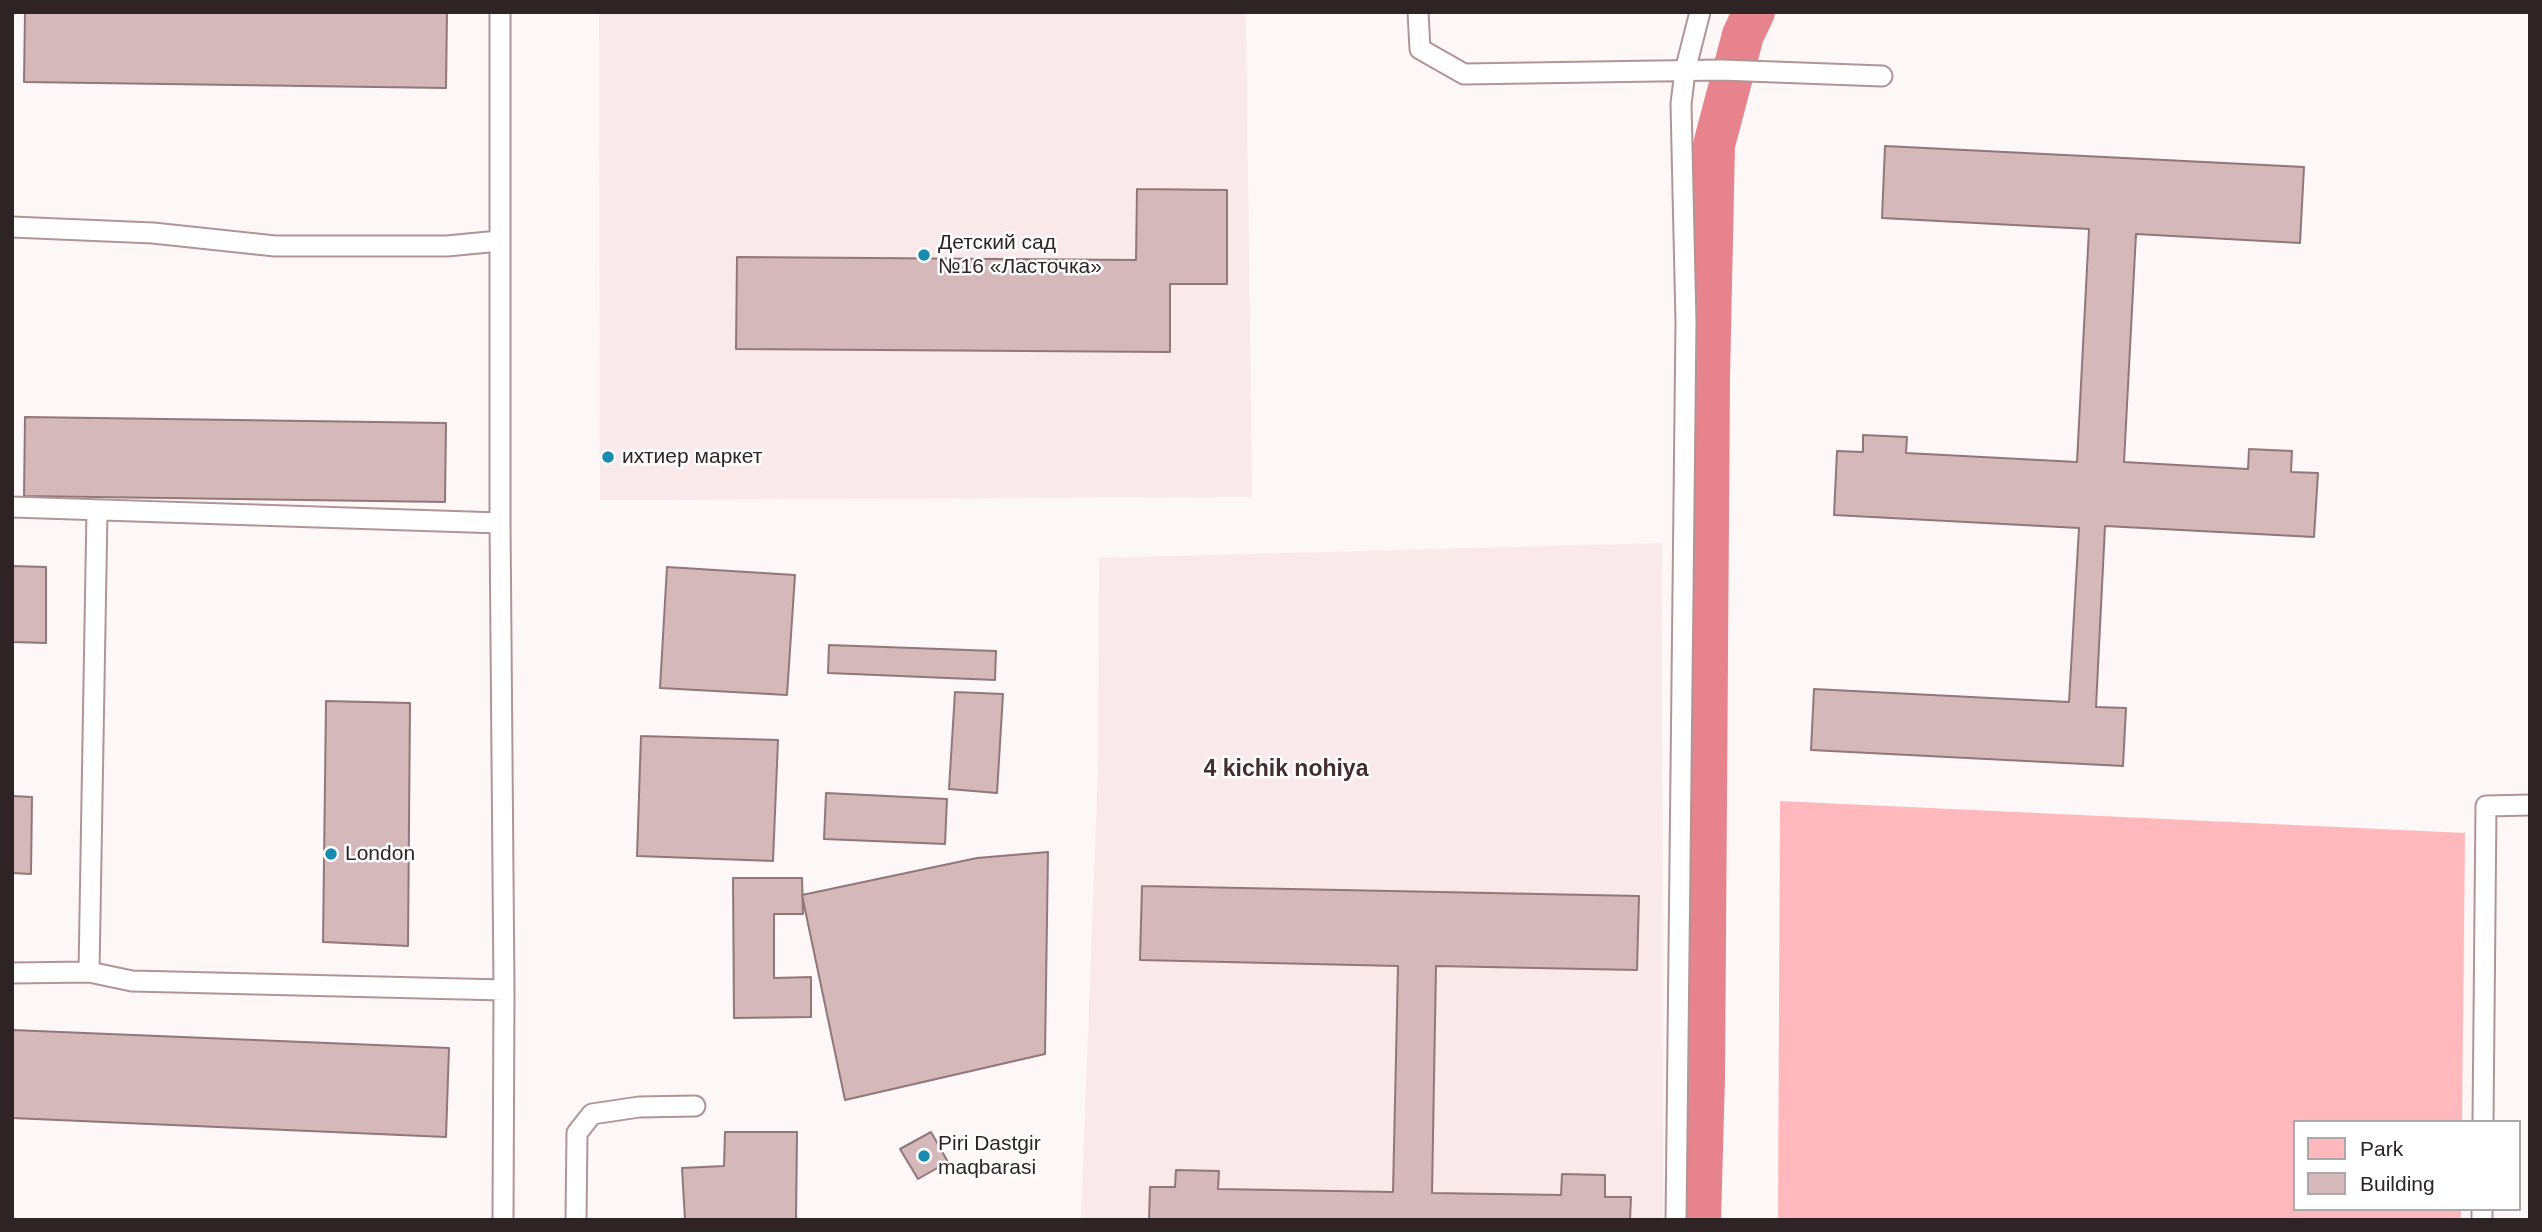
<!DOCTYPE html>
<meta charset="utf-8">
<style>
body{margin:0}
#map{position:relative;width:2542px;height:1232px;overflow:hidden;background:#fdf7f7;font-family:Helvetica,sans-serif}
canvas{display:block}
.frame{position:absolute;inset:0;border:14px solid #2f2425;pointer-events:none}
.legend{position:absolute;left:2293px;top:1120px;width:228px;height:91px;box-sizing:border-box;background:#fff;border:2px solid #aca7a8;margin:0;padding:9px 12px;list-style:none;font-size:21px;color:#2f2425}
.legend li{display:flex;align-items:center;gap:14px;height:35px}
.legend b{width:35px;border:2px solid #aca7a8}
</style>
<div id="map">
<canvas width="2542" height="1232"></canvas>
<div class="frame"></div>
<ul class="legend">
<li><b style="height:19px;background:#ffb9bd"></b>Park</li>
<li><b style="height:19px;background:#d5b8b9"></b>Building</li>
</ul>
</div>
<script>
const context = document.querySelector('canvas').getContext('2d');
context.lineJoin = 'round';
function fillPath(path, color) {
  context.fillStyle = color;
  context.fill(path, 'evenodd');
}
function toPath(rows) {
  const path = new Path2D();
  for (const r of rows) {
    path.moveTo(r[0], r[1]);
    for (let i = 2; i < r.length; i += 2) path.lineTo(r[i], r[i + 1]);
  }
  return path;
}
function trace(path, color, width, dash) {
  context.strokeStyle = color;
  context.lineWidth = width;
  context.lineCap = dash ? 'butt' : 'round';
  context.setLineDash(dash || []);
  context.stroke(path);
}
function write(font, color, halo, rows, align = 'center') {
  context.font = font + ' Helvetica,sans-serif';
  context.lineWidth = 5;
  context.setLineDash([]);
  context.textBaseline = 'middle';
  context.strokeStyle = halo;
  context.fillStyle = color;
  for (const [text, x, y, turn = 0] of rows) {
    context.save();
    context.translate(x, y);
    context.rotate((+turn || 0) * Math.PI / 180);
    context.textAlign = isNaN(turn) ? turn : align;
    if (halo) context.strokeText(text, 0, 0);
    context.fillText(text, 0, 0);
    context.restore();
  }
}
const built = toPath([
 [599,12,1246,12,1252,497,600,500],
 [1662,543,1663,1220,1081,1220,1098,767,1099,558]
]);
const green = toPath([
 [1780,801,2465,833,2462,1122,2295,1122,2295,1209,2461,1209,2461,1220,1778,1220]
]);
const canal = toPath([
 [1700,1220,1704,1077,1709,377,1714,145,1743,35,1754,12]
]);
const building = toPath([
 [25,12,447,12,446,88,24,82,25,12],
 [1885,146,2304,167,2300,243,2136,234,2124,462,2248,469,2249,449,2292,451,2291,472,2318,473,2314,537,2105,526,2096,707,2126,708,2123,766,1811,750,1814,689,2069,702,2079,528,1834,515,1837,451,1863,452,1863,435,1907,437,1906,453,2077,462,2089,229,1882,218,1885,146],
 [1137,189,1227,190,1227,284,1170,284,1170,352,736,349,737,257,1136,260,1137,189],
 [25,417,446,423,445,502,24,496,25,417],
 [12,566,46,567,46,643,12,642,12,566],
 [667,567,795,575,787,695,660,688,667,567],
 [829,645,996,651,995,680,828,673,829,645],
 [955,692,1003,694,997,793,949,789,955,692],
 [326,701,410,703,408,946,323,942,326,701],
 [641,736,778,740,773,861,637,856,641,736],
 [826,793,947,799,945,844,824,839,826,793],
 [12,796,32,797,31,874,12,873,12,796],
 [1048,852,1045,1054,845,1100,802,895,977,858,1048,852],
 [733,878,802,878,803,914,774,914,774,978,811,977,811,1017,734,1018,733,878],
 [1142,886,1639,896,1637,970,1436,966,1432,1193,1561,1195,1562,1174,1605,1175,1605,1197,1631,1197,1630,1220,1149,1220,1150,1187,1175,1187,1176,1170,1219,1171,1218,1189,1393,1192,1398,966,1140,960,1142,886],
 [12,1030,449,1048,446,1137,12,1118,12,1030],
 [725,1132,797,1132,796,1220,685,1220,682,1168,724,1166,725,1132],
 [931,1132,948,1162,918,1179,900,1149,931,1132]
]);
const service = toPath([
 [500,12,500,523,504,990,503,1220],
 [1418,12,1420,49,1464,74,1721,70,1882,76],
 [12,227,153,233,275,246,447,246,499,241],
 [12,507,500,523],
 [89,972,97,510],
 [12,973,89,972,132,981,504,990],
 [2483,1122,2486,806,2530,805],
 [576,1220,577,1133,592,1114,639,1107,695,1106],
 [1676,1220,1686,322,1681,104,1685,71,1700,12],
 [2482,1220,2482,1209]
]);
const markers = [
 [924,255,7,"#178caf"],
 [608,457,7,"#178caf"],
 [331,854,7,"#178caf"],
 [924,1156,7,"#178caf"]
];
const poiNames = [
 ["Детский сад",938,243],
 ["№16 «Ласточка»",938,267],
 ["ихтиер маркет",622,457],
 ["London",345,854],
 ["Piri Dastgir",938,1144],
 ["maqbarasi",938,1168]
];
const neighbourhoodNames = [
 ["4 kichik nohiya",1286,770]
];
fillPath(built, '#f9e9ea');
fillPath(green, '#ffb9bd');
trace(canal, '#e6838c', 42);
fillPath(building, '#d5b8b9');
trace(building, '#927778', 2);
trace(service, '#b19596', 23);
trace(service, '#fff', 19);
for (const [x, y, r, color] of markers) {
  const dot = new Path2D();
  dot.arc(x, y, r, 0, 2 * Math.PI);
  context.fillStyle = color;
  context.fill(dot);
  trace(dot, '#fff', 2.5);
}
write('21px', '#2f2425', '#fff', poiNames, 'left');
write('bold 23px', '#442d2e', '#fff', neighbourhoodNames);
</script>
